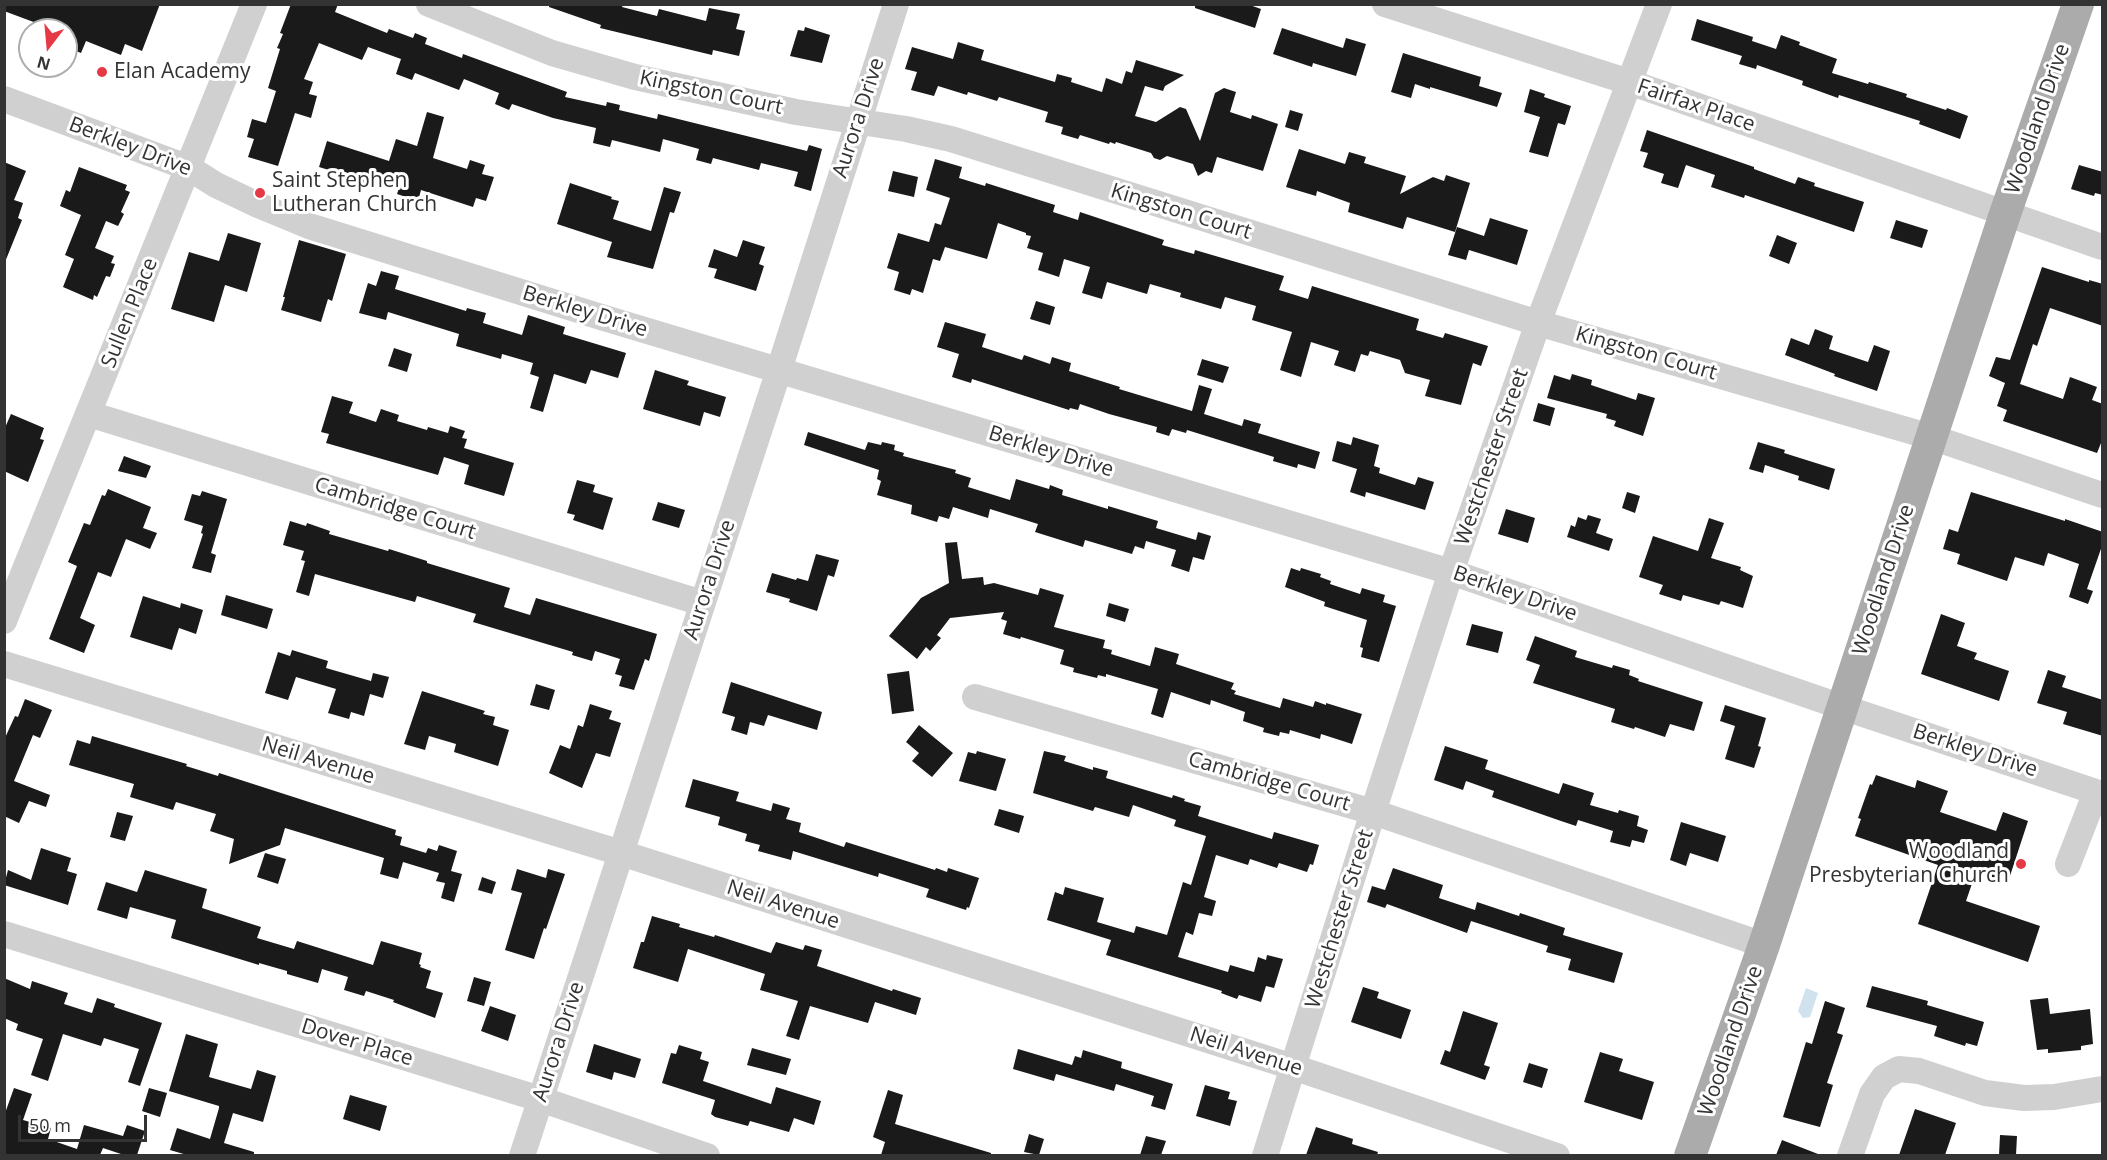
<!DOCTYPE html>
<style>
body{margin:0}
#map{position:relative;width:2107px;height:1160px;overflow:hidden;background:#fff;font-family:"Open Sans",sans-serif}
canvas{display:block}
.frame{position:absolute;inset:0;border:6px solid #333;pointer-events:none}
.north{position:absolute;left:18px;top:18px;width:60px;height:60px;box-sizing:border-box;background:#fff;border:2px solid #adadad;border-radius:50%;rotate:196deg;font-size:16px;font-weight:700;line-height:24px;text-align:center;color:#333}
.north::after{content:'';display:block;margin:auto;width:21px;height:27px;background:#e63946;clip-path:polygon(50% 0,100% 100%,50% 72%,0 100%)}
.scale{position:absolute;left:18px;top:1115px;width:129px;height:27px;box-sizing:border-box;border:3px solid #333;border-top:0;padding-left:8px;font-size:18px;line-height:21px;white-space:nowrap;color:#333;-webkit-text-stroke:4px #fff;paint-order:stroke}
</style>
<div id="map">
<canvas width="2107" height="1160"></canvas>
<div class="frame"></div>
<div class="north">N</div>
<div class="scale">50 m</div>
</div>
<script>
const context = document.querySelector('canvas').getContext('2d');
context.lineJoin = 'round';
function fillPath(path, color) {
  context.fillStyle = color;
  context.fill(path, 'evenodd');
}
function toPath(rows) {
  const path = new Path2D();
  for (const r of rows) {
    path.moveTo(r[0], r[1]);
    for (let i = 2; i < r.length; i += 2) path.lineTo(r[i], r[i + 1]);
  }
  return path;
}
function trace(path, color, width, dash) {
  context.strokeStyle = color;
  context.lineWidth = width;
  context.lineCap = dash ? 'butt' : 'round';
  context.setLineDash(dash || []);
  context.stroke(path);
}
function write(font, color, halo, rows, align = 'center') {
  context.font = font + ' "Open Sans",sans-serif';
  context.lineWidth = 6;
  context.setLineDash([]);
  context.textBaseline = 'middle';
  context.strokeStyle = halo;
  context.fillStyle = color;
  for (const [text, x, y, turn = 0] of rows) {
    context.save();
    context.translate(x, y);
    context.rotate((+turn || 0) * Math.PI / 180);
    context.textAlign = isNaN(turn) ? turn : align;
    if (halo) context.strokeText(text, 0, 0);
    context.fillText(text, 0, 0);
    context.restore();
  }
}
const water = toPath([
 [1806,988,1818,993,1810,1017,1803,1018,1798,1011]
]);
const building = toPath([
 [4,4,160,4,142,51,125,44,121,55,86,41,81,53,66,47,66,30,46,30,47,27,4,11],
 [291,4,338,4,335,12,387,33,389,29,413,38,415,33,427,38,425,44,462,58,463,54,567,92,565,97,606,106,607,102,620,105,619,110,657,119,658,114,807,151,809,145,822,149,811,191,794,186,798,172,761,163,759,170,713,158,711,164,696,160,699,149,663,139,660,152,612,140,610,147,593,143,596,128,553,118,512,104,509,110,495,104,499,93,464,79,459,90,415,73,412,80,396,74,401,59,368,47,362,60,319,43,304,79,313,82,309,94,317,96,311,118,295,113,278,166,248,157,254,139,247,137,252,119,266,123,276,91,268,88,280,49,277,48,283,34,280,33],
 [549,4,623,4,622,7,657,16,659,9,706,21,709,8,740,14,736,29,745,31,739,56,713,50,712,55,600,28,601,25,549,7],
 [1195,4,1247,4,1261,9,1255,28,1195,8],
 [1697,19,1753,37,1752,41,1776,49,1781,35,1800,42,1799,45,1837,59,1832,73,1868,84,1869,82,1907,94,1906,97,1946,110,1947,108,1968,116,1960,139,1919,124,1920,121,1839,95,1838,98,1802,85,1803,81,1757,65,1756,69,1739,64,1742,56,1691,40],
 [805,27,830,35,822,63,790,56,798,30,804,31],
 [1282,28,1343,48,1346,38,1366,44,1356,76,1313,63,1312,67,1273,54],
 [958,42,984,50,981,60,1055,82,1057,74,1072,78,1071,82,1102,92,1106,78,1122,84,1126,71,1132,73,1136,60,1184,75,1165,86,1163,91,1145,86,1135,116,1156,122,1180,107,1186,109,1200,141,1215,93,1224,88,1236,92,1230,112,1251,119,1252,115,1278,124,1263,171,1217,157,1212,173,1206,171,1198,176,1193,164,1167,156,1160,160,1154,158,1151,153,1116,142,1115,144,1110,142,1109,144,1080,135,1078,139,1061,134,1063,127,1045,122,1048,112,999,97,997,101,968,92,967,95,938,86,934,96,911,90,917,72,905,69,912,47,953,59],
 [1403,53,1481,77,1479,86,1502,93,1497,107,1430,87,1430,89,1415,84,1411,98,1391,92],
 [1530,89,1545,94,1544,97,1571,106,1565,125,1558,123,1548,157,1529,152,1540,117,1524,112],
 [1290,110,1303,114,1298,131,1285,127],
 [427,112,444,117,433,158,467,169,470,160,485,165,482,174,494,177,486,201,476,198,473,207,421,190,418,201,397,194,400,185,370,176,367,186,340,178,342,174,319,167,327,141,389,161,396,139,417,146],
 [1647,130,1754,167,1754,169,1795,184,1798,177,1815,183,1814,186,1864,202,1854,232,1745,195,1744,198,1711,187,1715,175,1686,165,1678,188,1661,183,1664,174,1643,167,1648,153,1640,151],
 [1299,149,1345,164,1349,152,1366,157,1364,163,1406,176,1400,194,1433,177,1444,181,1446,175,1470,183,1455,232,1407,217,1403,229,1348,212,1350,203,1317,191,1316,196,1286,187],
 [935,159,962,167,959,178,985,186,986,183,1055,205,1053,212,1078,220,1080,212,1164,240,1162,245,1194,254,1195,250,1284,276,1279,290,1308,299,1312,286,1419,319,1416,330,1443,338,1445,333,1488,346,1481,366,1473,363,1461,405,1425,396,1430,380,1405,373,1400,360,1370,351,1368,356,1361,354,1355,372,1334,365,1339,351,1311,342,1301,377,1280,370,1292,332,1252,320,1256,306,1225,297,1221,309,1180,297,1181,293,1150,284,1147,294,1107,282,1102,299,1082,293,1090,267,1064,259,1059,277,1038,270,1043,253,1027,248,1031,236,1026,235,1026,233,998,223,987,259,945,247,940,261,933,259,923,293,912,289,910,295,894,290,899,272,887,268,898,233,929,242,935,223,941,225,950,198,926,190],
 [4,162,26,171,14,200,23,203,18,218,22,220,5,262],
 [2079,165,2103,172,2103,195,2095,193,2094,196,2071,189],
 [79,167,127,185,125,190,130,192,121,212,124,214,118,226,106,221,95,248,114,256,111,263,115,264,110,277,106,276,97,297,94,295,93,300,63,287,74,259,65,255,81,215,60,206,66,190,70,192],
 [893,171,918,177,914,197,888,191],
 [570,183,612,197,611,199,619,201,613,219,651,231,664,187,681,192,674,213,670,212,653,269,607,257,612,242,557,224],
 [1490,218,1528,230,1517,265,1469,250,1466,260,1448,255,1457,227,1484,236],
 [1896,220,1928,230,1922,248,1890,238],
 [228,233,261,243,247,292,225,285,214,322,171,309,189,252,219,261],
 [1777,235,1797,243,1789,264,1769,256],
 [299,240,346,254,332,301,328,299,321,322,281,310,285,297,283,297],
 [743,240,765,247,759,264,764,266,756,291,714,278,717,269,708,267,714,249,737,257],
 [2042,267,2089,282,2089,280,2103,284,2103,326,2050,308,2037,346,2033,344,2020,384,2063,399,2070,377,2097,387,2092,400,2103,404,2103,438,2097,453,2003,421,2007,410,1997,406,2005,383,1989,376,1996,357,2010,360],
 [381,271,399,276,395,289,466,311,467,308,486,313,483,323,522,335,528,315,565,327,563,334,626,353,618,378,591,370,586,384,554,374,543,412,530,408,539,377,530,374,533,363,502,354,501,359,456,346,459,334,388,312,386,320,359,313,368,283,376,286],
 [1036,301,1055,307,1050,325,1030,319],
 [945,322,986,334,982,347,1022,360,1024,355,1050,364,1052,357,1071,363,1069,371,1120,387,1119,389,1192,411,1199,385,1212,389,1204,414,1242,426,1244,419,1261,424,1258,433,1320,452,1315,469,1298,464,1297,468,1273,461,1274,457,1187,430,1186,433,1172,429,1169,436,1156,432,1157,427,1109,414,1080,404,1078,410,1070,408,1069,410,972,379,971,383,952,377,959,354,937,347],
 [1815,329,1833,336,1829,349,1868,362,1874,345,1890,351,1877,391,1834,376,1835,374,1785,355,1791,338,1809,345],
 [394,348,412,354,407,372,388,366],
 [1202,359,1229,367,1223,383,1197,375],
 [655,370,689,381,687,385,726,397,720,417,704,412,700,426,643,409],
 [1572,374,1592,380,1591,385,1636,400,1638,393,1655,398,1643,436,1614,426,1616,421,1606,418,1607,414,1547,398,1554,375,1570,380],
 [332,396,353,402,349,413,376,422,381,409,399,415,397,421,427,430,428,427,448,433,450,426,465,431,462,438,467,439,464,448,514,463,504,496,464,484,469,465,444,457,438,475,326,443,329,434,321,432],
 [1538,403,1555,408,1550,426,1533,421],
 [11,414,44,428,40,439,44,440,28,482,4,471,4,430],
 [808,432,865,450,868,442,881,445,882,442,895,445,894,450,904,453,903,456,956,470,955,473,971,478,968,487,1010,500,1016,479,1049,489,1050,485,1063,490,1062,495,1108,509,1108,506,1158,521,1156,528,1196,540,1198,532,1211,536,1204,560,1193,557,1189,572,1171,566,1176,550,1146,541,1144,549,1135,546,1132,554,1085,540,1083,547,1035,532,1038,524,990,509,988,518,953,507,949,519,939,516,937,522,911,514,912,505,877,495,881,481,877,479,879,470,804,445],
 [1353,437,1379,445,1374,466,1380,468,1379,473,1415,485,1418,477,1434,482,1425,510,1366,492,1365,497,1350,492,1357,469,1332,461,1337,441,1351,445],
 [1758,442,1785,450,1784,453,1835,469,1829,490,1798,480,1799,476,1765,465,1763,473,1749,469],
 [124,456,151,466,146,478,118,471],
 [577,480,595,485,593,492,613,498,603,530,573,520,575,515,567,513],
 [108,489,151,507,143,528,157,533,150,549,126,539,111,577,98,572,80,618,95,625,84,653,49,639,77,566,68,562,84,523,90,525,102,495,105,496],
 [202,491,227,499,211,553,216,555,211,573,192,568,203,534,201,533,203,526,184,520,192,494,200,496],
 [1627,492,1640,496,1635,513,1622,508],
 [1971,492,2065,521,2065,519,2103,532,2103,543,2087,589,2093,591,2088,604,2069,597,2079,564,2048,553,2044,566,2015,557,2007,581,1957,564,1960,554,1943,549,1949,529,1958,532],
 [658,502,685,510,679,528,652,520],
 [1506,509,1535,518,1528,543,1498,534],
 [1588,515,1601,519,1596,533,1613,539,1609,551,1567,537,1571,525,1575,527,1578,517,1586,520],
 [1709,518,1724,523,1711,558,1741,567,1740,570,1753,576,1743,608,1721,601,1719,605,1683,595,1681,601,1659,594,1663,585,1639,577,1653,536,1698,551],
 [290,521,306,526,307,523,330,531,329,534,388,551,389,549,427,561,427,563,510,588,504,607,530,615,536,598,657,634,649,661,645,659,634,690,619,686,622,676,615,674,620,659,595,651,592,661,572,655,573,652,473,622,476,614,417,596,415,602,315,574,309,596,296,592,305,561,301,560,304,551,283,545],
 [957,542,962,579,983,577,984,585,994,583,1038,595,1040,588,1064,595,1054,627,1105,640,1103,648,1112,650,1111,654,1150,666,1155,647,1179,654,1176,664,1234,683,1231,689,1236,691,1234,694,1280,708,1283,698,1313,707,1315,701,1326,705,1326,703,1362,714,1352,744,1321,734,1320,739,1290,730,1289,734,1280,732,1279,736,1263,732,1264,728,1243,721,1245,712,1211,700,1210,705,1171,692,1163,718,1151,714,1158,689,1106,674,1106,677,1098,675,1097,678,1073,672,1074,668,1060,664,1064,650,1021,637,1020,639,1003,634,1007,621,1001,619,1004,612,950,618,937,635,941,638,930,651,926,647,917,659,889,636,921,598,949,583,945,543],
 [816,554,839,560,834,577,828,575,817,611,789,602,790,599,766,592,772,573,796,580,797,578,808,581],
 [1291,568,1300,571,1301,568,1321,574,1320,577,1331,581,1330,584,1360,594,1362,588,1385,595,1383,602,1396,606,1379,662,1361,657,1363,648,1360,647,1367,620,1324,606,1325,602,1285,587],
 [226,595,273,609,267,629,221,615],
 [143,596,180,608,181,603,203,610,196,634,179,628,172,650,130,637],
 [1109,603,1129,609,1125,622,1106,616],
 [1941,614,1965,623,1957,646,1977,653,1974,659,2009,671,1999,701,1921,674],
 [1472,624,1503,632,1498,653,1466,645],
 [1535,636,1577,651,1575,657,1612,668,1613,665,1630,670,1629,675,1639,679,1638,681,1703,702,1694,731,1670,724,1665,737,1635,727,1634,729,1611,722,1615,709,1533,683,1540,665,1526,660],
 [292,650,328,661,326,668,371,681,373,673,389,677,383,698,370,694,364,716,351,712,349,719,328,713,336,689,296,677,288,700,265,693,278,652,290,656],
 [2048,670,2066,676,2062,687,2103,700,2103,736,2063,724,2067,712,2037,703],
 [909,671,914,711,892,714,887,674],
 [731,682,822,712,817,730,768,715,764,726,750,722,747,735,731,730,735,717,722,713],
 [536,684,555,690,549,710,530,705],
 [422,691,485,711,483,714,495,717,493,725,509,730,498,766,454,752,456,744,429,736,425,750,404,744],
 [25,699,52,710,40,738,33,735,14,781,50,795,46,807,29,801,19,823,4,816,4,740,15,716,18,717],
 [590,704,612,711,609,719,621,723,610,757,596,753,582,788,549,773,560,745,570,749,578,725,583,727],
 [1725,705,1766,718,1758,746,1761,747,1754,768,1725,759,1735,726,1720,721],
 [919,725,953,753,932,777,912,761,919,753,906,742],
 [92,736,187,764,186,766,218,776,219,773,396,830,395,835,402,837,400,845,426,853,428,848,437,851,439,845,457,851,451,871,462,874,454,902,441,898,445,883,436,881,439,873,403,862,398,879,380,874,384,858,285,828,280,845,229,864,234,839,210,831,216,814,176,802,173,810,130,797,134,784,69,765,77,740,90,744],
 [1445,746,1488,760,1485,769,1559,794,1563,783,1594,793,1590,805,1618,813,1619,810,1639,816,1637,826,1648,830,1644,843,1632,840,1630,847,1610,842,1613,831,1578,820,1576,826,1561,821,1492,797,1494,791,1466,781,1463,790,1434,780],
 [977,751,1006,759,996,791,959,781,968,752,976,754],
 [1044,751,1066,756,1064,761,1093,770,1093,767,1108,771,1106,778,1172,798,1173,795,1185,799,1184,801,1201,806,1198,816,1272,839,1274,832,1319,845,1313,865,1310,864,1307,872,1279,863,1277,868,1250,859,1248,865,1216,855,1204,897,1216,901,1212,916,1199,913,1193,935,1186,932,1178,957,1228,972,1230,965,1254,972,1258,957,1266,960,1267,955,1283,959,1274,988,1266,986,1261,1002,1239,995,1237,999,1221,993,1222,991,1106,955,1111,940,1047,920,1055,892,1063,895,1065,887,1104,898,1097,922,1134,933,1136,926,1167,935,1183,882,1191,885,1206,836,1174,826,1176,820,1133,805,1129,817,1095,807,1093,811,1033,793],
 [1876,775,1915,788,1917,780,1948,791,1940,812,1996,831,2003,812,2028,821,2008,882,1976,872,1966,901,2040,926,2028,962,1918,924,1938,865,1855,836,1861,819,1858,818,1870,784,1872,785],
 [693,779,739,792,736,801,771,811,773,803,790,808,786,819,801,823,799,832,844,847,846,842,935,870,936,868,947,872,948,868,979,878,969,908,967,907,966,910,926,897,929,889,879,873,878,877,793,851,791,860,758,851,760,845,745,841,747,834,718,825,720,817,685,807],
 [999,809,1024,816,1019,833,994,825],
 [117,812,133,816,125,841,110,837],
 [1681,822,1726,836,1718,862,1690,853,1686,866,1670,860],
 [41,848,71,858,67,871,77,874,68,905,4,885,8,870,31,880],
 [265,853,286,859,278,884,257,877],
 [1393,868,1443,885,1439,898,1475,910,1477,902,1519,916,1520,913,1565,928,1563,935,1623,953,1614,983,1568,970,1571,959,1546,952,1548,946,1471,921,1467,933,1387,904,1385,908,1367,902,1372,886,1385,890],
 [517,869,546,878,548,869,565,874,546,929,544,928,534,959,505,950,522,893,511,890],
 [145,870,207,889,202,908,261,927,257,938,294,949,297,941,373,965,381,941,422,953,419,964,421,965,420,967,431,971,426,988,443,993,435,1018,393,1002,394,1000,366,991,364,996,344,990,348,977,322,969,318,983,287,974,287,971,259,963,259,965,171,938,176,920,130,907,127,919,97,910,106,882,137,892],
 [482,877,496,882,492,894,478,890],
 [652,916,680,924,679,927,714,937,715,935,771,953,776,942,803,950,805,945,822,950,817,966,892,991,893,989,921,998,916,1015,875,1002,868,1023,810,1006,799,1040,786,1036,798,1001,760,990,765,974,688,949,678,982,633,968,641,942,644,942],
 [474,977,491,982,484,1006,467,1001],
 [4,978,30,989,32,981,68,993,64,1004,92,1013,97,998,115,1004,114,1007,162,1023,140,1086,128,1082,139,1049,104,1038,101,1046,63,1034,48,1081,31,1075,43,1039,16,1030,18,1024,4,1018],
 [1872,986,1928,1001,1927,1005,1984,1022,1977,1046,1966,1043,1965,1046,1934,1036,1937,1026,1866,1007],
 [1363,987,1379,992,1377,998,1411,1010,1401,1039,1351,1022],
 [2048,998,2050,1014,2090,1009,2093,1044,2081,1046,2081,1050,2048,1053,2048,1049,2037,1050,2030,1000],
 [1825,1001,1845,1008,1837,1033,1843,1035,1827,1083,1833,1085,1820,1127,1783,1117,1806,1042,1812,1044],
 [490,1006,516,1015,508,1041,481,1031],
 [1463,1011,1498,1023,1484,1065,1490,1067,1485,1080,1440,1064,1445,1050,1450,1052],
 [186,1034,218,1044,209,1077,251,1089,257,1070,276,1076,263,1122,233,1113,224,1143,254,1152,254,1155,187,1155,170,1150,177,1128,210,1139,219,1108,219,1106,169,1091],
 [594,1044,641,1059,635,1078,614,1072,612,1080,586,1072],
 [679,1045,702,1052,700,1059,709,1062,703,1081,771,1104,776,1087,821,1101,814,1125,794,1118,789,1132,750,1121,748,1126,715,1117,711,1114,715,1100,662,1083,671,1053,676,1054],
 [752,1048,791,1059,786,1075,747,1065],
 [1018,1049,1072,1065,1075,1056,1081,1058,1083,1050,1122,1062,1121,1068,1173,1084,1165,1110,1151,1106,1154,1096,1116,1084,1114,1091,1056,1074,1054,1081,1013,1069],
 [1600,1052,1623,1059,1619,1071,1654,1082,1642,1120,1584,1102],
 [1529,1063,1548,1069,1542,1088,1523,1082],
 [1205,1085,1230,1092,1228,1099,1237,1101,1230,1126,1196,1116],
 [14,1088,32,1094,23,1120,51,1128,48,1139,77,1149,84,1125,123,1136,127,1125,145,1131,137,1155,124,1155,103,1148,100,1155,4,1155,4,1116],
 [149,1088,167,1093,160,1117,142,1111],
 [888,1090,903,1095,895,1124,991,1153,991,1155,881,1155,885,1142,873,1137],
 [350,1095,387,1106,380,1131,343,1119],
 [1915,1109,1956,1123,1945,1155,1899,1155],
 [1316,1127,1353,1139,1352,1144,1378,1152,1377,1155,1306,1155],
 [1029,1134,1044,1139,1039,1155,1024,1152],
 [2000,1135,2017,1136,2016,1155,1999,1155],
 [1146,1136,1166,1141,1161,1155,1140,1155],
 [1782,1140,1818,1154,1818,1155,1776,1155]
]);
const minor = toPath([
 [429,4,552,53,635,77,796,112,906,129,951,139,1538,323,1931,437,2102,495],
 [1385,4,1629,82,2102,247],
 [4,99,189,168,216,185,258,205,309,226,601,317,1451,572,1842,707,2102,794],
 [89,414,702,603],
 [4,621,254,4],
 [4,664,621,853,1293,1067,1557,1156],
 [975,697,1373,812,1764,945],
 [2068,864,2096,792],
 [4,934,540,1099,707,1156],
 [522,1156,779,370,896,4],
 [1265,1156,1373,812,1451,572,1538,323,1659,4],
 [1850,1156,1872,1094,1884,1077,1899,1069,1919,1071,1985,1093,2024,1098,2054,1097,2102,1089]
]);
const major = toPath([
 [1690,1156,1764,945,2005,214,2078,4]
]);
const markers = [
 [102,72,6,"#e63946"],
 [260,193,6,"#e63946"],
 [2021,864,6,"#e63946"]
];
const poiNames = [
 ["Elan Academy",114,72],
 ["Saint Stephen",272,181],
 ["Lutheran Church",272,205],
 ["Woodland",2009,852,"right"],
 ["Presbyterian Church",2009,876,"right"]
];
const streetNames = [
 ["Kingston Court",711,93,12],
 ["Fairfax Place",1696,106,19],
 ["Aurora Drive",859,118,-72],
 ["Woodland Drive",2038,119,-71],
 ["Berkley Drive",130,147,21],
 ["Kingston Court",1181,212,17],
 ["Berkley Drive",585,312,17],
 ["Sullen Place",130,313,-68],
 ["Kingston Court",1646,354,16],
 ["Berkley Drive",1051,452,17],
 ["Westchester Street",1492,457,-71],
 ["Cambridge Court",395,509,17],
 ["Aurora Drive",710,580,-72],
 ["Woodland Drive",1884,580,-72],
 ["Berkley Drive",1515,594,19],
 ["Berkley Drive",1975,751,18],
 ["Neil Avenue",318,761,17],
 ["Cambridge Court",1269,782,16],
 ["Neil Avenue",783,905,18],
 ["Westchester Street",1340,919,-73],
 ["Woodland Drive",1731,1041,-71],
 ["Aurora Drive",559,1042,-72],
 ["Dover Place",357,1043,17],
 ["Neil Avenue",1246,1052,18]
];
fillPath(water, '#cfe2ee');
fillPath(building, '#1a1a1a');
trace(minor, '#d0d0d0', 26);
trace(major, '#ababab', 32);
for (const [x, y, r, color] of markers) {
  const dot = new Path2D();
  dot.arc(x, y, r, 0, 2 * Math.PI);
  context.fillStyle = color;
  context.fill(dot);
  trace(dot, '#fff', 2);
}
write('21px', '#333', '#fff', poiNames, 'left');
write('21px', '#333', '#fff', streetNames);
</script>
